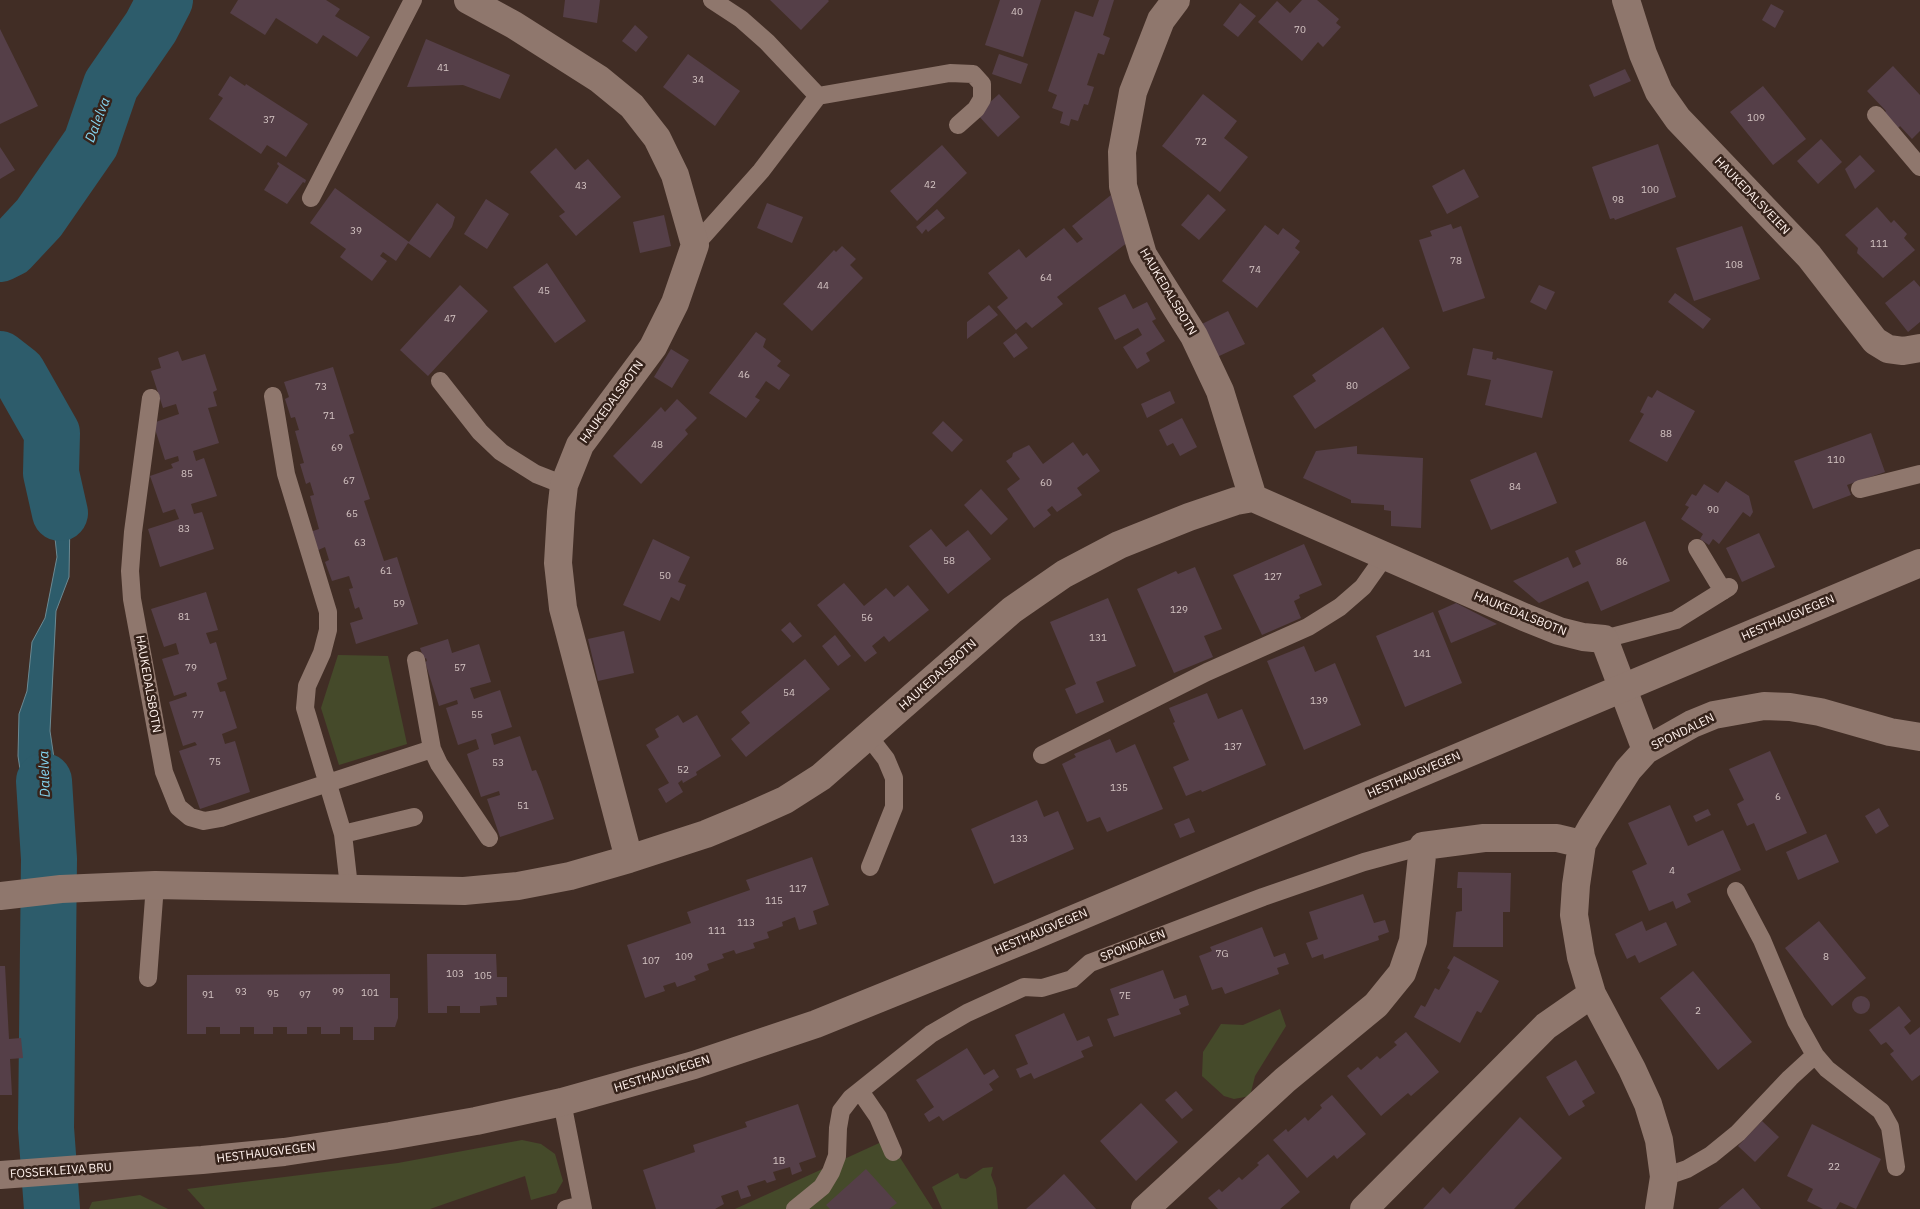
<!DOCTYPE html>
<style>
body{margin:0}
canvas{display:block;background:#412d25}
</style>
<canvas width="1920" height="1209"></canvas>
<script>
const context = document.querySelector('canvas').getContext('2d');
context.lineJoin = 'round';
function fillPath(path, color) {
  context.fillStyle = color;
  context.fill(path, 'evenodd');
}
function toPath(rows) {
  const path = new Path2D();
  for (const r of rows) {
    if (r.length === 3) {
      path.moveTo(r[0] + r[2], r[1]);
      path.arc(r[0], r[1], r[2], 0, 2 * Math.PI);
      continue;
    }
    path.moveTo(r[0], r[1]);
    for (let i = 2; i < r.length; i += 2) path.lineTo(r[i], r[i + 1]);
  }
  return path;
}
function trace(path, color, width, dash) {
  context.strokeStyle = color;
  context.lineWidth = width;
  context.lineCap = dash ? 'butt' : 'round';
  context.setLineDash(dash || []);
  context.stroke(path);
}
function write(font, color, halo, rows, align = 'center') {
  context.font = font + ' "IBM Plex Sans",sans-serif';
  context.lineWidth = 5;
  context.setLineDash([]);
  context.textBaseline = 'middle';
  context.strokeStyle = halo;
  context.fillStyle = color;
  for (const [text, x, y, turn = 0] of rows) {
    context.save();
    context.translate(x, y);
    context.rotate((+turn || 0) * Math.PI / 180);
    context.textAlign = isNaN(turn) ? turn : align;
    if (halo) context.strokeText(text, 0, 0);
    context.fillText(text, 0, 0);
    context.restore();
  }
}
const green = toPath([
 [338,655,388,656,407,744,339,765,321,708],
 [1280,1009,1286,1026,1255,1076,1250,1096,1234,1099,1224,1096,1202,1076,1203,1052,1221,1024,1243,1025],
 [888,1139,933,1209,735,1209],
 [522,1140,541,1144,555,1154,563,1181,556,1193,531,1200,525,1176,430,1209,205,1209,187,1189,398,1163],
 [993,1167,991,1175,996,1188,998,1209,942,1209,932,1187,958,1173,960,1178,966,1179,983,1168],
 [140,1195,168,1209,89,1209,92,1202]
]);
const water = toPath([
 [46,433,62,445,56,455,57,470,67,496,70,516,69,577,56,611,50,731,55,765,57,823,66,859,37,858,28,823,18,756,19,714,27,691,32,642,45,618,57,557,50,490,42,470,39,449,46,433]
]);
const stream = toPath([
 [51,1205,74,1209]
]);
const river = toPath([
 [0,254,10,249,39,218,91,143,111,85,151,27,165,0],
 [0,359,18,373,52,433,51,473,60,513],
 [44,781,49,859,46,1128,52,1209]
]);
const building = toPath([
 [238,0,326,0,340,9,335,16,370,37,357,57,323,35,317,44,276,18,265,35,230,13],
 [565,0,600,0,597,23,563,17],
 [770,0,828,0,829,1,801,30],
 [1000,0,1041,0,1023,57,985,45],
 [1099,0,1114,0,1103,35,1110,38,1104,55,1098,53,1087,85,1094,87,1088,105,1084,104,1078,121,1071,119,1069,126,1060,123,1063,112,1052,108,1057,95,1048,91,1075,11,1093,17],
 [1302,0,1317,0,1339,19,1336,23,1341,27,1323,47,1318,42,1302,61,1258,22,1277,1,1290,13],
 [1240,3,1256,16,1238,37,1223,25],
 [1771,4,1784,11,1775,28,1762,20],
 [635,25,648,37,636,52,622,41],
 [0,29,38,106,0,124],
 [426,39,510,75,500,99,463,85,407,87],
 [688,54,740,91,715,126,663,87],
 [999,54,1028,64,1021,84,992,74],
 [1893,66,1920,95,1920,131,1912,139,1900,126,1897,129,1883,114,1886,111,1867,91],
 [1625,69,1631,81,1594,97,1589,85],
 [230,76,245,86,246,84,308,124,286,157,267,145,261,154,209,119,223,98,218,95],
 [1763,86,1806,139,1773,165,1730,112],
 [999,94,1020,117,998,137,977,114],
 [1203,94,1237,121,1224,138,1248,157,1220,192,1162,146],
 [1821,139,1842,162,1818,184,1797,161],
 [1658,144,1676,197,1615,220,1614,218,1610,219,1592,167],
 [942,145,967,173,917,221,890,191],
 [0,147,15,170,0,179],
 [556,148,575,170,588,159,621,197,576,236,559,216,565,212,530,172],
 [1860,155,1875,171,1855,189,1845,169],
 [278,162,306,180,305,183,303,182,287,204,264,190,279,166,277,164],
 [1464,169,1479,197,1447,214,1432,186],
 [335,188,409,242,437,203,455,217,452,227,430,258,408,243,396,261,383,252,380,256,387,261,372,281,340,257,346,249,310,223],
 [1208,194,1226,210,1199,240,1181,225],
 [1111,195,1128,242,1057,297,1063,304,1032,328,1026,322,1016,330,997,307,1008,298,988,273,1019,249,1026,258,1064,228,1077,243,1083,239,1072,226],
 [486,199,509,214,487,249,464,234],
 [767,203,803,217,792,243,757,228],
 [1877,207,1891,223,1894,220,1907,234,1904,238,1915,250,1883,278,1857,253,1858,248,1845,235],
 [937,209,945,218,928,232,926,229,922,234,916,227],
 [664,215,671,246,640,253,633,222],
 [1451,224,1453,229,1461,226,1485,298,1443,312,1419,240,1432,236,1430,231],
 [1265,225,1278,235,1283,228,1300,241,1295,248,1300,252,1257,308,1222,281],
 [1742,226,1760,279,1694,301,1676,248],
 [842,246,856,259,850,265,863,278,812,331,783,304,834,250,836,252],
 [547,263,586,321,555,343,513,287],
 [1914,280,1920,287,1920,322,1908,332,1885,303],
 [460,285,488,311,428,376,400,350],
 [1539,285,1555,292,1546,310,1530,302],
 [1675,293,1711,319,1703,329,1668,302],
 [1125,294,1133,309,1147,302,1156,319,1152,321,1165,341,1146,353,1150,361,1137,369,1123,347,1142,335,1138,328,1115,340,1098,308],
 [989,305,998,315,967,339,967,322],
 [1228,311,1245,344,1217,357,1200,325],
 [1383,327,1410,368,1315,429,1293,396,1316,381,1312,375],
 [756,332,766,339,763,347,781,361,777,366,790,375,779,390,766,381,755,397,760,400,746,418,709,393],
 [1016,333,1028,348,1014,358,1003,343],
 [1473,348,1493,352,1492,359,1496,360,1497,358,1553,371,1542,418,1485,405,1491,380,1467,375],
 [671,349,689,360,672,388,654,377],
 [178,351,182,361,205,354,217,390,213,392,217,406,208,408,219,443,193,451,196,461,204,458,217,496,191,504,194,514,202,512,214,549,160,567,148,529,179,519,175,509,163,513,150,476,173,468,171,464,179,461,178,456,165,460,153,423,179,414,176,404,163,408,151,371,161,368,158,358],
 [333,367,354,433,349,435,370,499,364,501,384,561,397,557,418,624,356,644,350,623,363,619,359,607,355,609,349,589,353,588,349,576,332,581,325,562,329,560,325,547,316,551,310,532,319,529,310,496,314,495,310,482,306,484,300,464,304,463,295,431,299,430,295,417,291,418,285,399,289,397,284,382],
 [1657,390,1695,411,1667,462,1629,441,1644,414,1640,412,1648,396,1652,398],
 [1170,391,1175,403,1147,418,1141,404],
 [677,399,697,418,685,430,688,434,641,484,613,456,661,407,665,412],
 [1182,418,1197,447,1180,456,1173,443,1167,446,1159,430],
 [943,421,963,440,952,452,932,433],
 [1871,433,1885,472,1847,485,1851,495,1813,509,1794,461],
 [1073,442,1083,456,1087,453,1100,471,1077,488,1082,495,1057,512,1052,506,1047,510,1051,515,1034,528,1007,489,1020,479,1006,461,1012,457,1013,453,1029,445,1043,464],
 [1357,446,1357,454,1423,458,1421,528,1391,526,1391,511,1384,510,1384,505,1351,503,1351,500,1303,478,1316,451],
 [1536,452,1557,503,1491,530,1470,480],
 [1726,481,1749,496,1753,512,1750,517,1743,512,1719,544,1713,539,1709,545,1700,539,1703,534,1681,519,1689,507,1685,505,1692,494,1696,496,1704,484,1718,493],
 [981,489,1008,519,991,535,964,505],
 [1645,521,1670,581,1601,611,1588,581,1539,603,1513,581,1568,557,1573,568,1581,564,1575,551],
 [931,529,946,547,968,530,991,559,948,594,909,546],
 [1759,533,1775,567,1742,582,1726,548],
 [653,539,690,557,678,582,686,585,679,601,671,597,660,621,623,605],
 [1304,544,1322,585,1299,595,1300,598,1294,601,1301,618,1262,635,1233,575],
 [1195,567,1222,629,1204,636,1213,657,1174,673,1137,589,1176,571,1178,574],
 [844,583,864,606,886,588,894,597,908,585,929,610,889,642,884,636,872,646,877,653,865,662,817,605],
 [206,592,218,630,206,633,210,644,216,642,227,679,217,683,220,692,225,691,237,728,222,734,225,744,235,741,250,792,200,809,179,751,197,745,195,742,183,746,169,702,187,696,186,692,174,696,162,659,179,654,176,643,164,647,151,609],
 [1108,598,1136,666,1096,682,1104,702,1076,714,1065,689,1076,684,1050,622],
 [1456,603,1497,624,1451,643,1438,611],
 [1433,612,1462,683,1405,707,1376,636],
 [790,622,802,636,793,643,781,630],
 [624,631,634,673,598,681,588,639],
 [835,635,851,656,838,666,822,646],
 [448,639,452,653,479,644,491,682,470,688,474,699,500,690,512,727,491,734,494,745,520,736,532,771,536,770,541,782,554,819,500,837,487,799,500,795,499,791,481,797,467,754,479,749,476,739,458,745,446,708,458,704,457,700,439,706,425,662,427,661,426,658,424,659,420,648],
 [1304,646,1315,672,1335,663,1361,725,1304,750,1267,661],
 [805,659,830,689,746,757,731,739,750,723,741,712],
 [1207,693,1218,719,1242,709,1266,765,1202,792,1201,790,1186,796,1173,767,1189,760,1173,723,1175,722,1169,708],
 [678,715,683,723,697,715,721,756,696,772,697,775,683,783,682,780,678,783,683,792,666,803,658,789,669,783,646,745,659,737,655,729],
 [1110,739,1116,753,1135,744,1163,809,1107,832,1100,817,1087,822,1062,764,1076,757,1074,754],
 [1770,751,1807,833,1766,851,1754,823,1747,826,1737,804,1744,800,1729,769],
 [1037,800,1044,817,1058,811,1074,849,994,884,971,829],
 [1670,805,1688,846,1723,830,1741,870,1687,894,1691,902,1676,909,1673,901,1649,911,1632,871,1647,864,1628,823],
 [1879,808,1889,826,1876,834,1865,816],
 [1708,809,1711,815,1696,822,1693,816],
 [1189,818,1195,832,1180,838,1174,824],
 [1826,834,1839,862,1798,880,1786,852],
 [812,857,829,905,813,911,817,924,799,930,795,917,782,922,783,926,767,932,769,938,753,943,755,948,736,954,734,950,722,954,724,958,707,964,709,970,694,976,696,980,677,987,675,982,663,986,665,991,645,998,627,945,691,923,687,912,750,890,746,880],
 [1458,872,1511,873,1510,912,1503,912,1503,947,1453,947,1456,912,1462,911,1462,888,1457,888],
 [1363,894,1374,923,1385,920,1389,932,1378,936,1379,940,1324,959,1323,954,1312,958,1306,943,1318,939,1309,912],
 [1642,921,1646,931,1666,922,1677,945,1639,963,1635,955,1627,959,1615,934],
 [1819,921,1866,978,1832,1006,1785,948],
 [1262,927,1274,957,1285,953,1289,964,1277,968,1279,974,1225,994,1222,987,1212,990,1199,956,1212,951,1210,947],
 [427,954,496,954,497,977,507,977,507,997,496,997,497,1005,480,1006,480,1013,460,1013,460,1006,447,1006,447,1013,428,1013],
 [1454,956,1499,981,1481,1013,1477,1011,1460,1043,1414,1017,1421,1005,1425,1007,1435,988,1439,990,1450,970,1447,968],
 [0,966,5,966,9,1039,21,1038,23,1058,10,1059,12,1095,0,1095],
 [1163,970,1174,999,1186,995,1189,1005,1179,1009,1181,1014,1114,1037,1107,1019,1119,1015,1110,989],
 [1693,971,1752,1042,1718,1070,1660,998],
 [390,974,390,998,398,998,398,1018,395,1027,374,1027,374,1040,353,1040,353,1027,340,1027,340,1034,321,1034,321,1027,307,1027,307,1034,287,1034,287,1027,273,1027,273,1034,254,1034,254,1027,240,1027,240,1034,220,1034,220,1027,206,1027,206,1034,187,1034,187,975],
 [1861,1005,9],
 [1899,1006,1911,1021,1904,1027,1910,1035,1920,1027,1920,1075,1912,1081,1890,1054,1894,1051,1886,1042,1881,1045,1869,1030],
 [1064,1013,1077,1041,1089,1036,1093,1046,1081,1051,1084,1057,1034,1079,1031,1073,1020,1078,1016,1069,1028,1064,1015,1035],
 [1406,1032,1439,1072,1411,1096,1408,1093,1381,1116,1347,1076,1358,1067,1361,1070,1377,1056,1380,1059,1397,1045,1394,1042],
 [967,1048,984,1075,994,1069,999,1077,989,1084,993,1090,943,1121,939,1116,929,1122,924,1114,934,1107,916,1080],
 [1576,1060,1595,1093,1582,1101,1585,1106,1569,1116,1546,1077],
 [1176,1091,1193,1110,1182,1119,1165,1100],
 [1332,1095,1366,1134,1337,1159,1334,1155,1307,1178,1273,1140,1286,1129,1288,1132,1305,1117,1308,1121,1322,1108,1320,1105],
 [1141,1103,1178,1142,1136,1181,1100,1141],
 [798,1104,816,1157,799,1163,802,1171,792,1175,790,1167,773,1172,776,1180,767,1183,765,1180,747,1186,751,1196,741,1199,738,1190,721,1196,724,1204,715,1209,656,1209,643,1170,695,1152,693,1145,747,1127,745,1122],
 [1520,1117,1562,1158,1514,1209,1423,1209,1443,1187,1450,1194],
 [1762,1121,1779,1137,1755,1162,1738,1146],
 [1812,1124,1881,1159,1856,1209,1840,1202,1836,1209,1823,1209,1807,1201,1813,1189,1787,1176],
 [1268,1154,1300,1192,1280,1209,1218,1209,1208,1198,1219,1189,1222,1192,1239,1177,1242,1180,1259,1165,1257,1163],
 [866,1169,897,1203,889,1209,830,1209,826,1205],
 [1064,1174,1096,1209,1026,1209,1042,1195],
 [1743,1188,1761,1209,1718,1209]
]);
const service = toPath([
 [712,0,741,19,767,42,818,96],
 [1876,115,1920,167],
 [311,198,413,0],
 [695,245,761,171,818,96,950,73,973,74,982,84,982,99,976,109,958,125],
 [440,381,480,432,501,452,536,474,564,485],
 [273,396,286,474,328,612,328,630,322,653,307,686,305,708,343,834,349,887],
 [151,398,133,532,130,571,132,599,164,772,178,807,190,817,204,821,221,818,432,749],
 [1860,489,1920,474],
 [1697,548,1723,591],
 [1604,639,1676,620,1729,587],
 [416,660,432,749,439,764,489,838],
 [869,737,886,759,894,778,894,807,870,867],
 [1042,755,1207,672,1308,627,1340,607,1363,587,1385,556],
 [343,834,414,817],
 [1736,891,1762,940,1796,1021,1815,1055,1827,1069,1881,1111,1890,1127,1896,1167],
 [148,978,155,885],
 [860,1091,878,1117,893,1152],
 [562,1102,583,1209],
 [1664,1177,1687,1169,1711,1155,1738,1133,1790,1078,1815,1055],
 [566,1209,582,1205],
 [795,1209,822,1187,831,1172,837,1156,838,1128,841,1111,851,1098,931,1034,967,1013,1024,987,1042,988,1072,979,1090,963,1263,897,1364,862,1423,846]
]);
const minor = toPath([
 [468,0,514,25,599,79,632,106,657,138,675,175,695,245,675,303,653,347,580,445,564,485,561,512,558,563,563,608,629,859],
 [1176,0,1161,20,1133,92,1122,152,1123,186,1143,255,1194,336,1220,391,1253,498],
 [1626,0,1643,54,1659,92,1678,119,1809,256,1875,341,1888,349,1903,351,1920,348],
 [0,896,61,889,155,885,464,891,518,886,570,876,629,859,706,834,747,817,785,800,821,777,1012,610,1064,574,1119,545,1189,517,1236,501,1253,498,1524,617,1559,631,1583,637,1604,639,1646,750],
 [1145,1209,1285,1080,1376,1005,1402,973,1413,941,1423,846,1484,838,1557,838,1582,844],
 [1364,1209,1546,1026,1592,994],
 [1659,1209,1664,1177,1659,1140,1648,1104,1632,1069,1592,994,1581,957,1574,915,1576,885,1582,844,1591,828,1628,770,1646,750,1692,724,1714,715,1764,706,1790,707,1820,712,1890,732,1920,737]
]);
const secondary = toPath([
 [0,1175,202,1160,284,1152,390,1136,476,1121,562,1102,694,1065,816,1024,1031,937,1920,563]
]);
const numberNames = [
 ["40",1017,12],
 ["70",1300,30],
 ["41",443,68],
 ["34",698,80],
 ["109",1756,118],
 ["37",269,120],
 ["72",1201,142],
 ["42",930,185],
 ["43",581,186],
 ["100",1650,190],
 ["98",1618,200],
 ["39",356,231],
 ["111",1879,244],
 ["78",1456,261],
 ["108",1734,265],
 ["74",1255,270],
 ["64",1046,278],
 ["44",823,286],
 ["45",544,291],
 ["47",450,319],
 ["46",744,375],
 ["80",1352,386],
 ["73",321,387],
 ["71",329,416],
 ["88",1666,434],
 ["48",657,445],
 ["69",337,448],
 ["110",1836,460],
 ["85",187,474],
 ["67",349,481],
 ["60",1046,483],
 ["84",1515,487],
 ["90",1713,510],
 ["65",352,514],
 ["83",184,529],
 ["63",360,543],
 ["58",949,561],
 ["86",1622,562],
 ["61",386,571],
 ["50",665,576],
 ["127",1273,577],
 ["59",399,604],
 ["129",1179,610],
 ["81",184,617],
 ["56",867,618],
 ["131",1098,638],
 ["141",1422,654],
 ["79",191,668],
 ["57",460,668],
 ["54",789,693],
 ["139",1319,701],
 ["77",198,715],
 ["55",477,715],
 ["137",1233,747],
 ["75",215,762],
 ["53",498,763],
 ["52",683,770],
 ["135",1119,788],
 ["6",1778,797],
 ["51",523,806],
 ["133",1019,839],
 ["4",1672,871],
 ["117",798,889],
 ["115",774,901],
 ["113",746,923],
 ["111",717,931],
 ["7G",1222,954],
 ["109",684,957],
 ["8",1826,957],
 ["107",651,961],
 ["103",455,974],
 ["105",483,976],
 ["93",241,992],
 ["99",338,992],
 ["101",370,993],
 ["95",273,994],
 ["91",208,995],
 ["97",305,995],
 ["7E",1125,996],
 ["2",1698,1011],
 ["1B",779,1161],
 ["22",1834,1167]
];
const streetNames = [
 ["HAUKEDALSVEIEN",1752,196,46],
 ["HAUKEDALSBOTN",1168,292,59],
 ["HAUKEDALSBOTN",612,402,-54],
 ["HAUKEDALSBOTN",1520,614,22],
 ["HESTHAUGVEGEN",1788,618,-23],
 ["HAUKEDALSBOTN",938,675,-42],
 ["HAUKEDALSBOTN",148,684,80],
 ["SPONDALEN",1683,732,-26],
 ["HESTHAUGVEGEN",1414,775,-23],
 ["HESTHAUGVEGEN",1041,932,-23],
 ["SPONDALEN",1133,946,-21],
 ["HESTHAUGVEGEN",662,1074,-17],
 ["HESTHAUGVEGEN",266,1153,-7],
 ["FOSSEKLEIVA BRU",61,1171,-4]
];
const waterNames = [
 ["Dalelva",98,120,-69],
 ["Dalelva",45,774,-92]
];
fillPath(green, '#454a2a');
fillPath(water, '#2d5c6b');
trace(water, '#6c8992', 1);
trace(stream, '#6c8992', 9);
trace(river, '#2d5c6b', 56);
fillPath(building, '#553f48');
trace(service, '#8f776d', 18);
trace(minor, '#8f776d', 28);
trace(secondary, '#8f776d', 28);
write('10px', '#d4c4c3', null, numberNames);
write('12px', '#fff1ec', '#36231b', streetNames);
write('italic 14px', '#84d4ef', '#36231b', waterNames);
</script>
